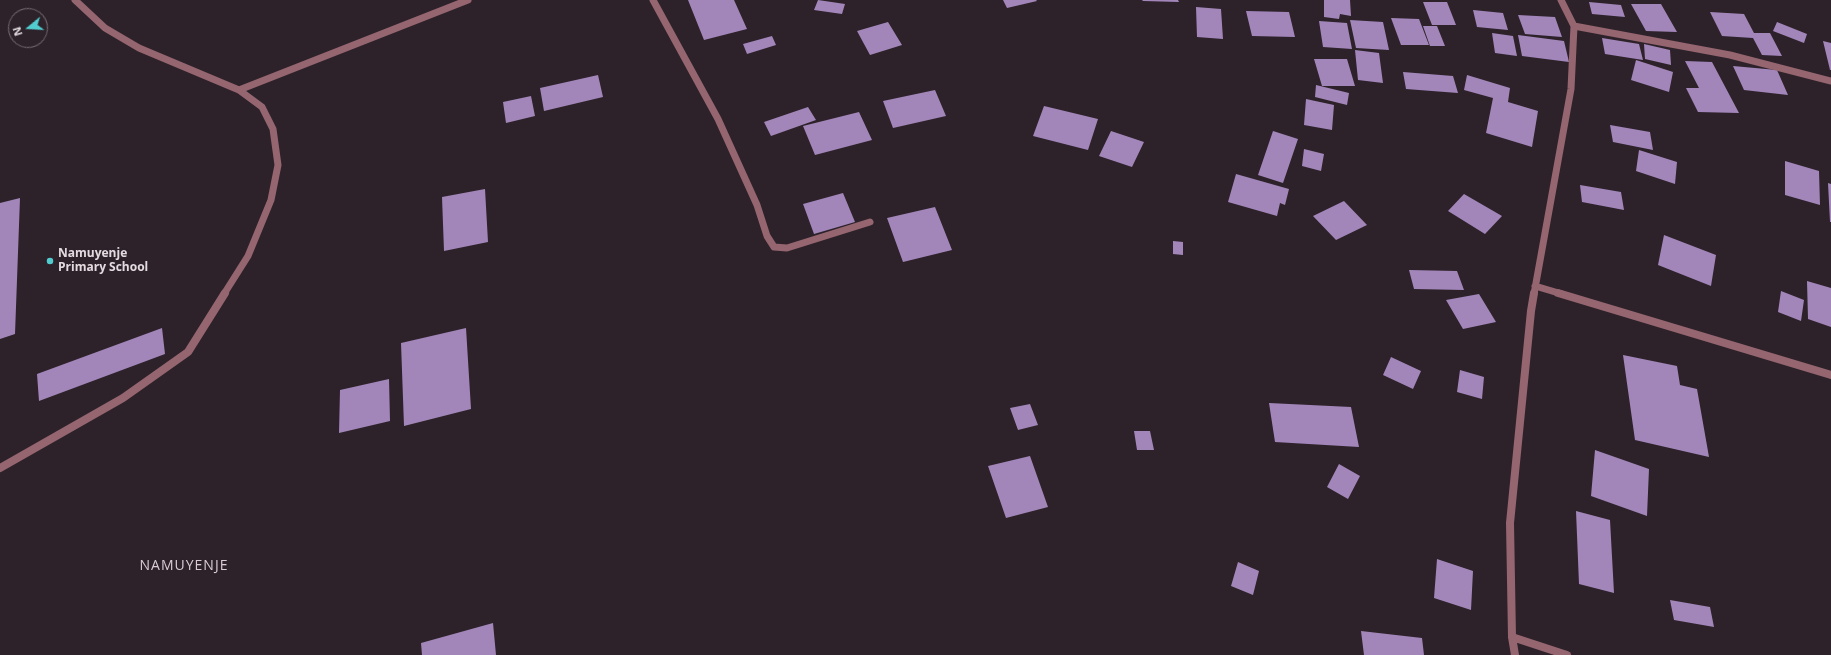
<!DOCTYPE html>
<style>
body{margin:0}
#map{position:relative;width:1831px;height:655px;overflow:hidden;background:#2d222a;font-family:"Open Sans",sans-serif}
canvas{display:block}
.north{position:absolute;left:8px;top:8px;width:40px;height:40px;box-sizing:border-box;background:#2d222a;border:1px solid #766c73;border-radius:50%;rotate:252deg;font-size:11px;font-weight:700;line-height:16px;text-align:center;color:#e3dbe0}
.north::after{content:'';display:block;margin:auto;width:14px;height:18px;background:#52cdcf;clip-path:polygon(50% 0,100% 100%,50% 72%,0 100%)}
</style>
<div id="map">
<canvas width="1831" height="655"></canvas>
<div class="north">N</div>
</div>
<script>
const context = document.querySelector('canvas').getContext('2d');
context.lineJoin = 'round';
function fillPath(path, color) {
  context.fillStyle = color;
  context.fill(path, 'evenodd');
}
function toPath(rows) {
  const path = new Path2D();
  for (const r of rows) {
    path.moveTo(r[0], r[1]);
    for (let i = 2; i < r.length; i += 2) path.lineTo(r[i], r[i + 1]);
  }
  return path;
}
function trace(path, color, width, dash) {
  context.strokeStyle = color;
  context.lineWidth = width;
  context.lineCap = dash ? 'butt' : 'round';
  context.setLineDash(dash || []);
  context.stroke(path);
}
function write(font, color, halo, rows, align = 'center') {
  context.font = font + ' "Open Sans",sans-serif';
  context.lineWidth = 4;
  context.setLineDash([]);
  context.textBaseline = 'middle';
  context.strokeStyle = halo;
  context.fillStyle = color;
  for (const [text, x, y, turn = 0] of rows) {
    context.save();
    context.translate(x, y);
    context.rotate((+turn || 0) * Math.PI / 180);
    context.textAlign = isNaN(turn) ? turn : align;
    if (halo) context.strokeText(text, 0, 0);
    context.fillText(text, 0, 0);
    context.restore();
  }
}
const building = toPath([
 [688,0,734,0,747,29,704,40],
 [818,0,845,4,842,14,814,10],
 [1003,0,1036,0,1037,1,1007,8],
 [1142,0,1178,0,1179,2,1143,1],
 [1324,0,1350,0,1351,16,1340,14,1339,19,1324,17],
 [1423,2,1447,2,1456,25,1432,25],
 [1589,2,1621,5,1625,17,1592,14],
 [1631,4,1661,4,1677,32,1646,31],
 [1196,7,1221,9,1223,39,1197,37],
 [1473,10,1503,13,1508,30,1477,27],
 [1246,11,1289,12,1295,37,1252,36],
 [1710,12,1744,14,1754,33,1770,33,1782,56,1762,55,1753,38,1722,36],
 [1518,15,1555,17,1562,37,1525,34],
 [1391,18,1419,19,1429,45,1401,45],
 [1350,20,1383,22,1389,50,1356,48],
 [1319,21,1347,23,1352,49,1323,47],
 [888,22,902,45,870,55,857,31],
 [1777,22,1807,34,1804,43,1773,31],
 [1423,26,1437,26,1445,46,1430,46],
 [1492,33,1513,36,1517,56,1495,53],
 [1518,35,1564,41,1569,62,1522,56],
 [772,36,776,45,747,54,743,44],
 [1602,38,1639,44,1643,60,1605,54],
 [1823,41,1831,43,1831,70,1830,70],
 [1644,44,1670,50,1671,65,1645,59],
 [1355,50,1379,53,1383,83,1358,80],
 [1314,59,1347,59,1355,86,1322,86],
 [1636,60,1673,72,1669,92,1631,80],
 [1685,61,1712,62,1739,113,1698,112,1686,88,1699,88],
 [1733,66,1777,70,1788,95,1744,90],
 [1403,72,1453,76,1458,93,1406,89],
 [598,75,603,97,544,111,540,88],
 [1467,75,1510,88,1508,102,1538,111,1532,147,1486,133,1493,98,1464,90],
 [1316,85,1349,93,1347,105,1315,97],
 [935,90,946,116,893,128,883,101],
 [531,96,535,116,506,123,503,102],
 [1306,99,1334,105,1332,130,1304,125],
 [1044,106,1098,119,1088,150,1033,136],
 [808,107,816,120,771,136,764,122],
 [859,112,872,140,815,155,803,126],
 [1610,125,1650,132,1653,150,1613,142],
 [1111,131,1144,142,1132,167,1099,156],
 [1273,131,1298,139,1283,183,1258,175],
 [1304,149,1324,154,1321,171,1302,166],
 [1639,150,1677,162,1675,184,1636,171],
 [1785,161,1819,171,1820,205,1785,195],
 [1236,174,1289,189,1285,205,1280,203,1277,216,1228,202],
 [1828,183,1831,184,1831,222,1830,222],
 [1580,185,1621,192,1624,210,1582,202],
 [485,189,488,242,444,251,442,197],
 [843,193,855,222,814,234,803,204],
 [1464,194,1502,216,1485,234,1448,211],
 [20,198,15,334,0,339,0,203],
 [1344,201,1367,225,1336,240,1313,216],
 [935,207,952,250,903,262,887,218],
 [1664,235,1716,255,1711,286,1658,265],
 [1173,241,1183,242,1183,255,1173,254],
 [1409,270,1457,271,1464,290,1414,289],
 [1807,281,1831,288,1831,327,1808,319],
 [1781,291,1804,300,1801,321,1778,312],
 [1479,294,1496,322,1463,329,1446,300],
 [162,328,165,354,39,401,37,374],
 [466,328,471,409,404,426,401,343],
 [1623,355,1677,366,1680,385,1697,389,1709,457,1635,440],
 [1391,357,1421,371,1413,389,1383,375],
 [1460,370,1484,377,1482,399,1457,392],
 [389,379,390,421,339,433,340,390],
 [1269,403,1351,407,1359,447,1275,442],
 [1030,404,1038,425,1018,430,1010,408],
 [1134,431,1150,431,1154,450,1137,450],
 [1595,450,1649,469,1647,516,1591,496],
 [1030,456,1048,507,1006,518,988,466],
 [1339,464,1360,476,1348,499,1327,487],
 [1576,511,1610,520,1614,593,1579,584],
 [1437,559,1473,571,1471,610,1434,598],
 [1238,562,1259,571,1253,595,1231,586],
 [1670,600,1710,607,1714,627,1674,620],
 [493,623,496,655,422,655,421,643],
 [1361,631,1422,638,1424,655,1364,655]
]);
const minorFar1 = toPath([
 [75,0,105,28,139,48,239,90,262,107,273,129,278,165,271,200,248,256,224,294],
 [653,0,718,119,757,205,767,236,774,247,787,248,870,222],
 [1574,26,1730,55,1831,81],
 [239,90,468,0],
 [1535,286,1562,294],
 [1534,294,1571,89,1574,26,1561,0]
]);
const minor = toPath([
 [1558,293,1831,375],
 [0,468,123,398,188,352,225,293],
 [1512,637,1567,655],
 [1515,655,1512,637,1510,523,1531,311,1534,293]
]);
const markers = [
 [50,261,4,"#52cdcf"]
];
const poiNames = [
 ["Namuyenje",58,254],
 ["Primary School",58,268]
];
const quarterNames = [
 ["NAMUYENJE",184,566]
];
fillPath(building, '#a286ba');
trace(minorFar1, '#956570', 7);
trace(minor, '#956570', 8);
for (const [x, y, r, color] of markers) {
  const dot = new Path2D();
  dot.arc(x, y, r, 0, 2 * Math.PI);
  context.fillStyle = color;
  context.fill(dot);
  trace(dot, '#2d222a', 1.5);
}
write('bold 12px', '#e3dbe0', '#2d222a', poiNames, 'left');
context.letterSpacing = '1px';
write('14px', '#dacbd5', '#2d222a', quarterNames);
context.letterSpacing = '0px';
</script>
